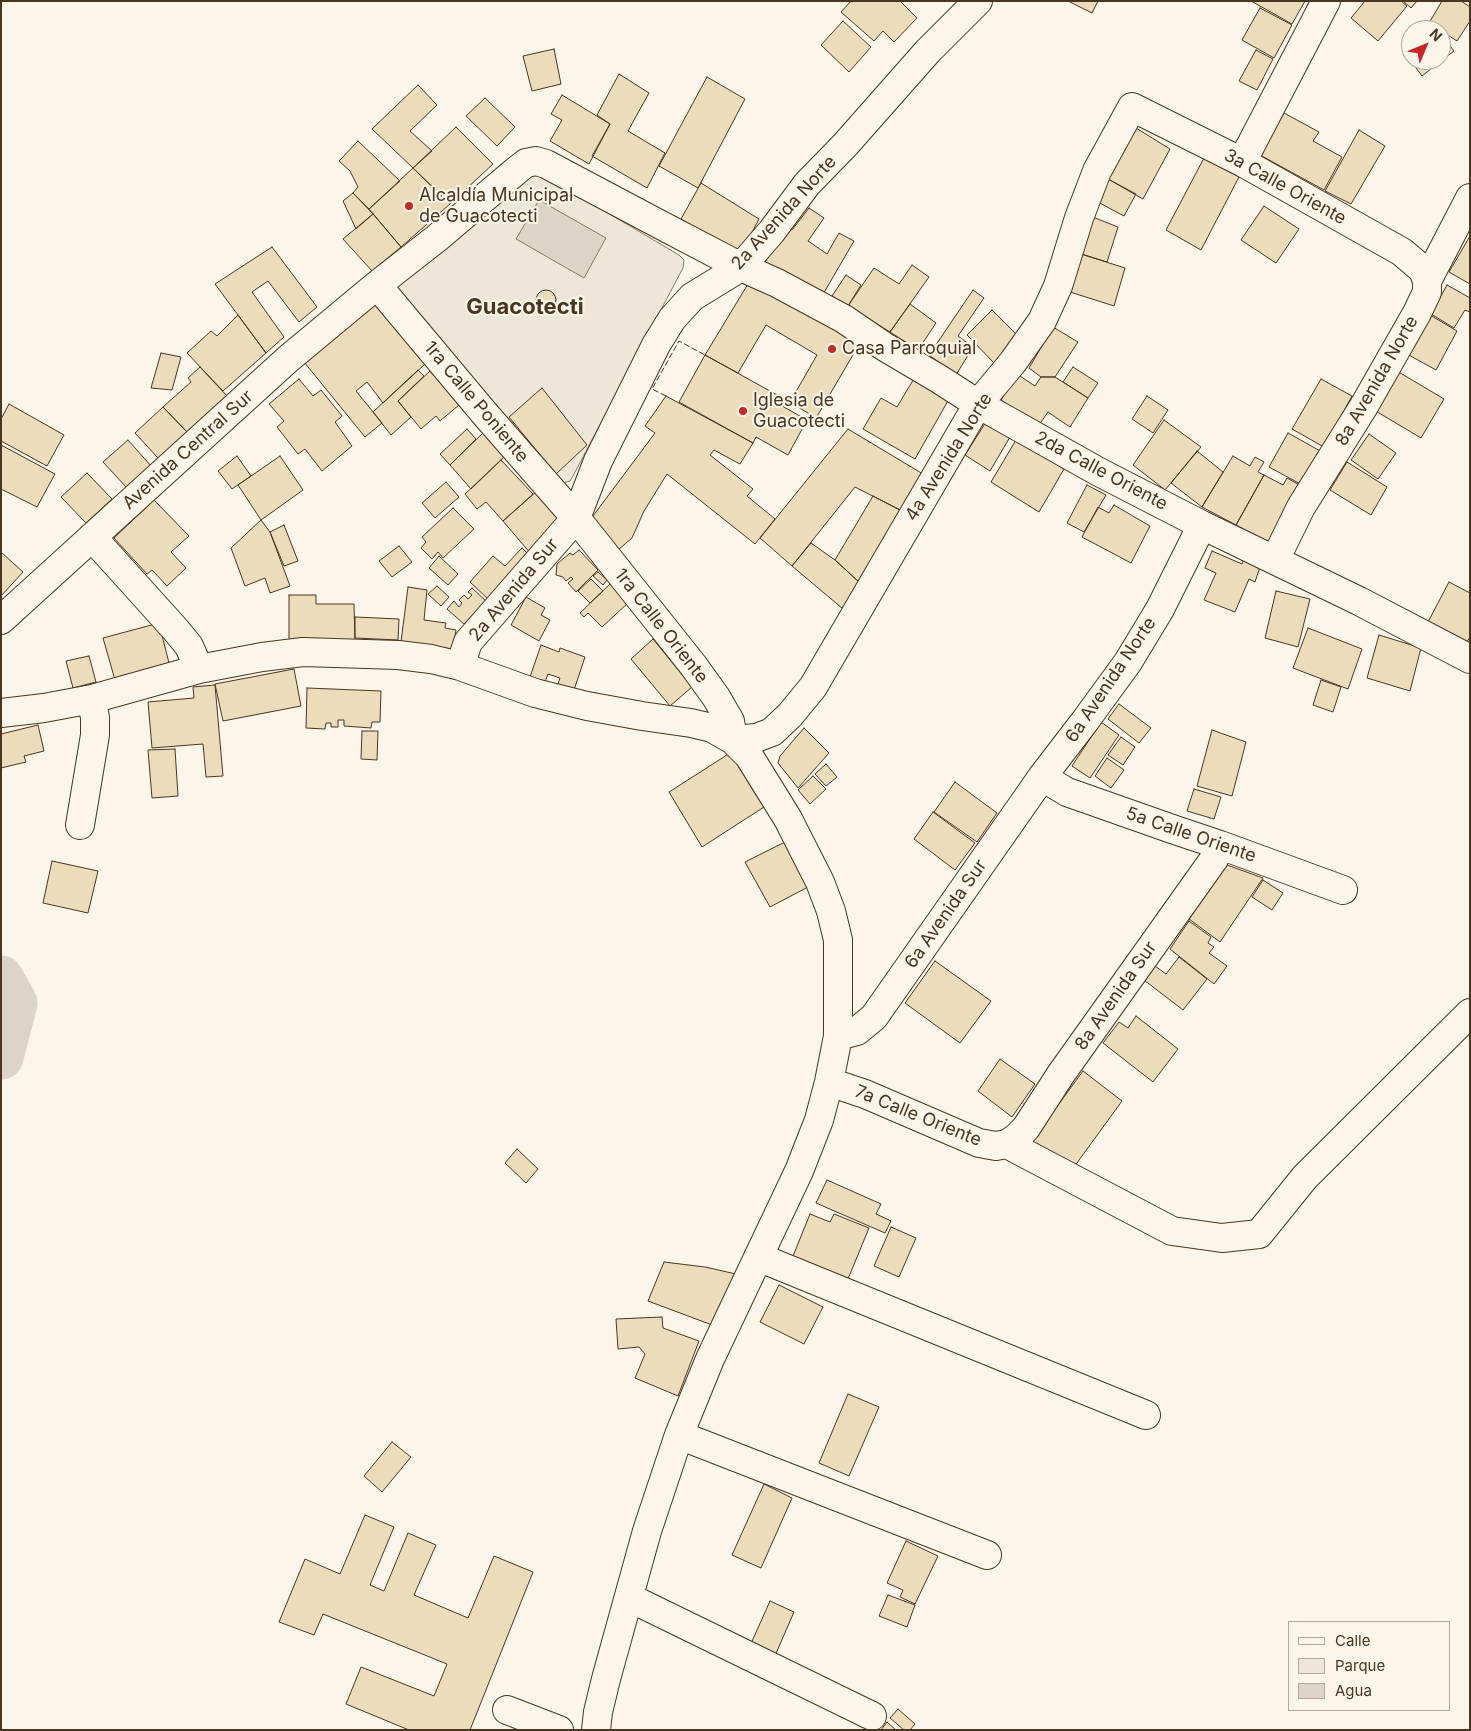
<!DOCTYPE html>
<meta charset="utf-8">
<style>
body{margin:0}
#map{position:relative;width:1471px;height:1731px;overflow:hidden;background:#fbf6e9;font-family:Inter,sans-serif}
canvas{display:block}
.frame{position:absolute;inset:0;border:2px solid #4a3520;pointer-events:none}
.legend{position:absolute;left:1288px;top:1621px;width:162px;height:90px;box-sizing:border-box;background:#fbf6e9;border:1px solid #b4a999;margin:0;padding:6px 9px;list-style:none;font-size:15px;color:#4a3520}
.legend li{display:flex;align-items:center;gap:10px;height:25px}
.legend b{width:25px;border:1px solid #b4a999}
.north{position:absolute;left:1401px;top:20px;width:50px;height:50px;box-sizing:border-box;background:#fbf6e9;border:1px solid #b4a999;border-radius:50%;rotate:45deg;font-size:14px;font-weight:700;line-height:20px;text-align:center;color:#4a3520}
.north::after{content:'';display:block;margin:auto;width:18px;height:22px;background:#c62828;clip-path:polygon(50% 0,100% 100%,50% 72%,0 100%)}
</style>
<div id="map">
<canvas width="1471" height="1731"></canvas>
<div class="frame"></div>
<ul class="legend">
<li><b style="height:6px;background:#fbf6e9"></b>Calle</li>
<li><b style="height:14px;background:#ede6d9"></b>Parque</li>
<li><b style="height:14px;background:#dcd4c6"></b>Agua</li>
</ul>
<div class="north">N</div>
</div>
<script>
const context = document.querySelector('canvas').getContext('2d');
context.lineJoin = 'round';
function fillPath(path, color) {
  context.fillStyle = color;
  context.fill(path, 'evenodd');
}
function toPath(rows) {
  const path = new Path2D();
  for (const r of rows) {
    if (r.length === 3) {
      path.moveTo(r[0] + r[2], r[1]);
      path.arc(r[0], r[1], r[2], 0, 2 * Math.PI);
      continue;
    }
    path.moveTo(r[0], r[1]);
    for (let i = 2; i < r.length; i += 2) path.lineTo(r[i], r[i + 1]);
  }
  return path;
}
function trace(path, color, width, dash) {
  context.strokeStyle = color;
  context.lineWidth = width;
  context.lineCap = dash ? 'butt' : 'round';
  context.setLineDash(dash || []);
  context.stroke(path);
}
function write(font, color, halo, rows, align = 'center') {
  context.font = font + ' Inter,sans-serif';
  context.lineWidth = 4;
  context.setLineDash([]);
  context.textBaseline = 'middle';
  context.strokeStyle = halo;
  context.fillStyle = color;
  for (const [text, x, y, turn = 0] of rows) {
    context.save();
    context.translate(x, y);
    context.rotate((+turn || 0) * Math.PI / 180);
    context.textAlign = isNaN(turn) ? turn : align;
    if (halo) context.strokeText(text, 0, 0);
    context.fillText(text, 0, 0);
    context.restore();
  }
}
const green = toPath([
 [542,174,679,255,684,260,683,268,573,476,570,481,563,483,556,479,399,293,397,285,529,175,542,174]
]);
const water = toPath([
 [539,200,606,238,584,278,516,239,539,200]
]);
const river = toPath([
 [1,978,15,1003,1,1057]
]);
const building = toPath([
 [851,1,900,1,917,18,894,42,883,31,874,41,841,12,851,1],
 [1068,1,1098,1,1092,13,1068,1],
 [1251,1,1305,1,1292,24,1251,1],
 [1365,1,1401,1,1407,6,1378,41,1351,18,1365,1],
 [1403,1,1417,1,1411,8,1403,1],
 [1442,1,1461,1,1470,7,1470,21,1457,41,1429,23,1442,1],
 [1260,8,1292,25,1274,58,1242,40,1260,8],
 [843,21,871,47,849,72,821,45,843,21],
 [1441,34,1454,51,1422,76,1407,56,1411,53,1411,60,1441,60,1441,34],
 [554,49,561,84,532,91,523,56,554,49],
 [1256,50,1273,59,1257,90,1239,81,1256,50],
 [619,74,649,93,628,131,665,153,647,188,592,156,610,124,597,115,619,74],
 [707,77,745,99,698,188,659,166,707,77],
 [418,85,437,105,410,131,432,151,413,168,372,129,418,85],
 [562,95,610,124,589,164,550,141,562,120,551,114,562,95],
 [485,98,515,127,497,146,466,116,485,98],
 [1284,113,1319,132,1313,141,1342,157,1324,190,1260,155,1284,113],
 [456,127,493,164,450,204,413,168,456,127],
 [1136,128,1170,149,1143,199,1108,179,1136,128],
 [1359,130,1385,146,1351,204,1325,191,1359,130],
 [358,141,400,181,369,209,353,193,358,187,350,171,339,161,358,141],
 [1204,158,1239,177,1201,250,1166,230,1204,158],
 [413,168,450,204,401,247,369,209,413,168],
 [1108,179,1136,194,1124,216,1096,201,1108,179],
 [701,183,759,219,740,255,681,219,701,183],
 [353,193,373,214,356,229,343,201,353,193],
 [1264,206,1299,229,1276,263,1241,240,1264,206],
 [809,208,824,218,808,241,827,254,839,233,854,241,822,296,765,262,788,227,792,230,809,208],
 [373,214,401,247,372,271,343,239,373,214],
 [1090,216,1118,227,1107,262,1078,253,1090,216],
 [1470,236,1470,284,1449,272,1470,236],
 [272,247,317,307,299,322,268,281,252,292,284,337,266,353,215,284,272,247],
 [1078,253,1125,268,1114,306,1067,291,1078,253],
 [912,265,929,277,890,332,848,306,874,268,899,284,912,265],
 [846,275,861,285,848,306,832,296,846,275],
 [751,279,860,343,816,418,790,402,817,355,766,325,738,373,705,355,751,279],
 [1447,285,1470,298,1470,312,1465,310,1454,328,1431,314,1447,285],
 [546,300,10],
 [973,290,984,298,958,336,973,347,956,375,929,355,973,290],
 [373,302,425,364,383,403,367,382,356,391,382,423,365,437,304,362,373,302],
 [910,304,936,323,918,350,890,332,910,304],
 [992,310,1021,339,996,365,967,335,992,310],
 [238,315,266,353,223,391,187,353,211,331,217,336,238,315],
 [1430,315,1457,331,1436,370,1407,354,1430,315],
 [1053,327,1078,342,1055,377,1041,377,1029,368,1053,327],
 [161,353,181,357,172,390,151,388,161,353],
 [705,355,779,396,775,402,807,420,788,455,756,437,753,443,679,402,705,355],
 [200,367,227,396,187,432,163,407,191,382,188,378,200,367],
 [1073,367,1098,383,1088,398,1063,382,1073,367],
 [418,370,424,376,398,401,411,417,391,435,373,412,418,370],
 [430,371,459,405,440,421,436,416,421,429,398,401,430,371],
 [1397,371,1444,399,1421,438,1374,410,1397,371],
 [1017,374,1035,386,1041,377,1055,377,1088,398,1070,427,1048,412,1039,425,1001,400,1017,374],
 [915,377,949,399,915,459,863,429,881,398,897,407,915,377],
 [299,379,313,396,321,390,342,416,335,422,352,446,322,471,305,449,298,454,277,427,284,421,269,404,299,379],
 [1321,379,1352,396,1324,447,1292,429,1321,379],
 [542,388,587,445,556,474,509,417,542,388],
 [666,396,753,443,740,464,714,450,710,455,753,489,747,496,775,519,755,544,667,474,644,511,632,538,618,550,590,520,655,433,645,426,666,396],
 [1147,396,1168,410,1153,433,1132,419,1147,396],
 [9,404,64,435,47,466,1,441,1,419,9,404],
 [163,407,187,432,158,458,135,433,163,407],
 [1164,420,1201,447,1165,490,1133,465,1164,420],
 [986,422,1010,437,990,471,965,455,986,422],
 [467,429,476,439,450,465,440,454,467,429],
 [848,429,923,474,900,510,855,487,792,566,760,538,848,429],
 [483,433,505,456,471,489,450,465,483,433],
 [1288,433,1322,452,1304,486,1269,467,1288,433],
 [1369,434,1396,453,1378,479,1351,460,1369,434],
 [128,440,151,466,127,488,103,462,128,440],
 [1016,440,1064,469,1039,512,991,482,1016,440],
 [1,445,55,474,37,507,1,489,1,445],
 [1197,451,1223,472,1202,507,1171,483,1197,451],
 [237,456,251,476,232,489,218,471,237,456],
 [280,456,303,490,261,520,238,485,280,456],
 [1233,456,1250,466,1255,457,1264,462,1258,472,1264,475,1236,525,1202,507,1233,456],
 [501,460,533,494,503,521,486,502,477,509,465,494,501,460],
 [1347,462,1387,487,1371,515,1330,490,1347,462],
 [87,473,112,499,86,523,61,497,87,473],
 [1264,475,1283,485,1287,478,1303,487,1272,544,1236,525,1264,475],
 [446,482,459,497,435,518,422,503,446,482],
 [1087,485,1106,495,1084,532,1067,523,1087,485],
 [537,491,565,524,531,554,503,521,537,491],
 [873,496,900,510,859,582,835,560,873,496],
 [154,500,189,536,171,552,186,568,167,586,152,570,147,574,114,538,154,500],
 [1114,505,1150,526,1131,563,1082,537,1098,507,1109,513,1114,505],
 [453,508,474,529,443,558,438,552,432,559,421,548,426,542,422,537,453,508],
 [261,520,270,532,290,586,270,593,265,578,245,586,231,548,261,520],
 [284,525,298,561,284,566,270,532,284,525],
 [811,543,835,560,859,582,843,609,792,566,811,543],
 [399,546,412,562,392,577,379,561,399,546],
 [522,548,528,554,488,599,470,582,493,556,505,566,522,548],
 [579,550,598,570,576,592,568,583,573,579,571,577,566,581,563,577,556,575,557,564,570,553,573,555,579,550],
 [1212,551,1242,564,1245,557,1261,564,1255,582,1249,579,1235,612,1204,600,1216,573,1205,568,1212,551],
 [1,552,23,572,1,596,1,552],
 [439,556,458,574,448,585,429,568,439,556],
 [598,572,607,580,603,585,593,576,598,572],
 [591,579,603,591,590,603,578,591,591,579],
 [1449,582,1470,593,1470,637,1467,642,1428,622,1449,582],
 [610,584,628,603,602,627,588,613,584,617,580,613,610,584],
 [437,586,449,597,441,606,428,594,437,586],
 [408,587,427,590,424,620,446,623,445,628,456,630,453,649,401,642,408,587],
 [472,588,486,601,464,624,447,609,454,601,459,607,462,603,459,600,464,595,468,599,472,595,468,592,472,588],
 [1276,591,1310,599,1298,647,1265,638,1276,591],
 [289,595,316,595,316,604,354,604,355,640,289,641,289,595],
 [526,597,545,608,541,615,550,620,539,641,511,625,526,597],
 [355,617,399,619,398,640,355,638,355,617],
 [159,623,170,667,115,680,103,638,159,623],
 [1308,628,1362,649,1348,689,1293,668,1308,628],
 [1379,635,1421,648,1410,691,1367,678,1379,635],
 [653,639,692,687,670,706,631,659,653,639],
 [541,645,559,652,560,648,585,657,574,690,558,684,560,678,548,674,545,682,530,677,541,645],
 [89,656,96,682,73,688,66,661,89,656],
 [294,669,301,706,223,721,215,684,294,669],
 [1321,680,1341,687,1333,712,1313,705,1321,680],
 [215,685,223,776,206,777,203,744,152,748,148,702,194,698,193,687,215,685],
 [307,688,381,691,380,722,372,722,371,728,344,726,344,720,338,720,338,727,331,727,331,723,326,723,325,729,306,728,307,688],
 [1119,704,1151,728,1139,743,1108,719,1119,704],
 [1101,722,1119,735,1090,778,1072,766,1101,722],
 [38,725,44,751,24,756,26,762,1,768,1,734,38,725],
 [804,728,829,753,798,788,778,763,780,756,804,728],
 [1212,730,1246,742,1232,796,1197,786,1212,730],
 [362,731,378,731,377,760,361,759,362,731],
 [1121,737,1135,747,1123,765,1108,755,1121,737],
 [175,749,178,796,152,798,148,750,175,749],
 [730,753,764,807,702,847,669,792,730,753],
 [1107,758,1124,770,1111,788,1095,776,1107,758],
 [826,764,837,777,826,786,815,774,826,764],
 [813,776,826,789,810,804,798,790,813,776],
 [955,782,997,813,977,842,934,812,955,782],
 [1194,789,1221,797,1214,819,1187,811,1194,789],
 [933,812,975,843,955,870,914,839,933,812],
 [785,842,808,887,770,907,745,862,785,842],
 [52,861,98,871,88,913,43,903,52,861],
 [1227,865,1263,878,1220,942,1189,919,1227,865],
 [1263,880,1283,893,1272,910,1252,897,1263,880],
 [1189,921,1211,937,1208,943,1214,947,1209,953,1227,966,1214,984,1170,949,1189,921],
 [1179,957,1207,979,1183,1010,1144,980,1155,966,1166,974,1179,957],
 [935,961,991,1001,960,1043,905,1003,935,961],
 [1136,1016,1178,1049,1153,1082,1103,1043,1119,1022,1128,1028,1136,1016],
 [1000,1059,1035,1084,1012,1117,978,1091,1000,1059],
 [1083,1071,1122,1101,1074,1167,1028,1146,1083,1071],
 [517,1149,538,1169,526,1183,505,1163,517,1149],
 [827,1180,881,1204,876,1214,891,1221,885,1233,816,1203,827,1180],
 [810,1214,830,1222,834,1214,869,1228,848,1279,793,1256,810,1214],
 [891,1227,916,1238,899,1277,874,1266,891,1227],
 [664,1262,705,1267,736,1274,712,1325,648,1301,664,1262],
 [779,1285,823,1307,804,1344,760,1322,779,1285],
 [662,1317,663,1328,699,1341,678,1396,635,1378,645,1354,639,1347,618,1349,616,1319,662,1317],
 [848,1394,879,1407,849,1476,819,1463,848,1394],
 [392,1442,411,1457,382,1492,364,1476,392,1442],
 [764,1484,792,1498,761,1568,732,1555,764,1484],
 [365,1515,394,1527,370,1585,384,1591,408,1533,436,1545,414,1595,468,1618,494,1556,533,1572,470,1730,409,1730,346,1704,361,1667,434,1696,447,1664,323,1614,314,1635,279,1622,305,1559,340,1574,365,1515],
 [906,1541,938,1556,915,1604,900,1597,903,1590,887,1583,906,1541],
 [888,1595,915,1605,907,1627,879,1616,888,1595],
 [770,1601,794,1612,774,1658,749,1648,770,1601],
 [898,1709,915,1724,910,1730,904,1730,890,1718,898,1709],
 [887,1722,896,1730,881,1730,887,1722]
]);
const minor = toPath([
 [1242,162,1326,1],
 [377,285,485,414,576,518,693,665,716,697,730,721,733,740,756,738,772,732,790,715,813,687,978,404,1013,362,1042,321,1058,286,1079,218,1097,171,1132,107,1242,162,1402,252,1423,270,1427,281],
 [92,537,175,629,189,646,199,669],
 [1275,560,1301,507,1364,406,1417,313,1427,292,1427,281,1470,198],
 [1,620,288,359,377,285,437,238,517,170,526,163,536,161,546,164,659,224,741,267,777,283,844,319,885,347,939,379,978,404,1099,472,1202,525,1359,601,1470,659],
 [460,666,468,642,576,518,598,461,656,345,672,319,692,297,741,267,772,231,807,184,845,145,928,51,978,1],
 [1,713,44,708,92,699,199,669,262,657,303,652,398,655,431,659,460,666,535,693,587,706,642,716,691,723,712,728,733,740,749,756,788,819,820,882,831,911,838,940,838,1036,829,1082,819,1120,799,1171,710,1359,679,1435,647,1531,606,1679,598,1712,596,1730],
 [1042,777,1067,792,1175,830,1220,845,1343,890],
 [80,825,95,735,95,718,92,699],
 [838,1036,857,1031,874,1017,1042,777,1085,721,1128,662,1160,609,1202,525],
 [829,1082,865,1094,979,1143,996,1146,1007,1144,1016,1138,1026,1128,1061,1074,1214,859,1220,845],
 [1007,1144,1172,1231,1222,1238,1259,1234,1305,1177,1470,1013],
 [758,1257,1146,1415],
 [679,1435,987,1555],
 [630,1598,872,1716],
 [507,1710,559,1730]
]);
const fence = toPath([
 [666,396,652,389,679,341,705,355]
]);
const markers = [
 [409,206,5,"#c62828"],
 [832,349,5,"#c62828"],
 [743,411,5,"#c62828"]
];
const streetNames = [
 ["3a Calle Oriente",1285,187,29],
 ["2a Avenida Norte",784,213,-48],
 ["8a Avenida Norte",1377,381,-60],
 ["1ra Calle Poniente",476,402,50],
 ["Avenida Central Sur",188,450,-42],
 ["4a Avenida Norte",949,457,-58],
 ["2da Calle Oriente",1101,471,28],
 ["2a Avenida Sur",514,590,-50],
 ["1ra Calle Oriente",661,626,52],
 ["6a Avenida Norte",1111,680,-56],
 ["5a Calle Oriente",1191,835,19],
 ["6a Avenida Sur",946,914,-55],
 ["8a Avenida Sur",1116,996,-55],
 ["7a Calle Oriente",918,1116,22]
];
const poiNames = [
 ["Alcaldía Municipal",419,196],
 ["de Guacotecti",419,217],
 ["Casa Parroquial",842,349],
 ["Iglesia de",753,401],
 ["Guacotecti",753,422]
];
const districtNames = [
 ["Guacotecti",525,307]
];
fillPath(green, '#ede6d9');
trace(green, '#887966', 1);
fillPath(water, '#dcd4c6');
trace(water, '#887966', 1);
trace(river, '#dcd4c6', 45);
fillPath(building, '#ecdcbc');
trace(building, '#4a3520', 1);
trace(minor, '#4a3520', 30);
trace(minor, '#fbf6e9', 28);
trace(fence, '#4a3520', 1, [6, 2.5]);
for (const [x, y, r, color] of markers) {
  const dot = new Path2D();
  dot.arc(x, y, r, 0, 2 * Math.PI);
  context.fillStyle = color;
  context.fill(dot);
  trace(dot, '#fbf6e9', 2);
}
write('18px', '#4a3520', '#fbf6e9', streetNames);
write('18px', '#4a3520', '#fbf6e9', poiNames, 'left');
write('bold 22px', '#4a3520', '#fbf6e9', districtNames);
</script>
